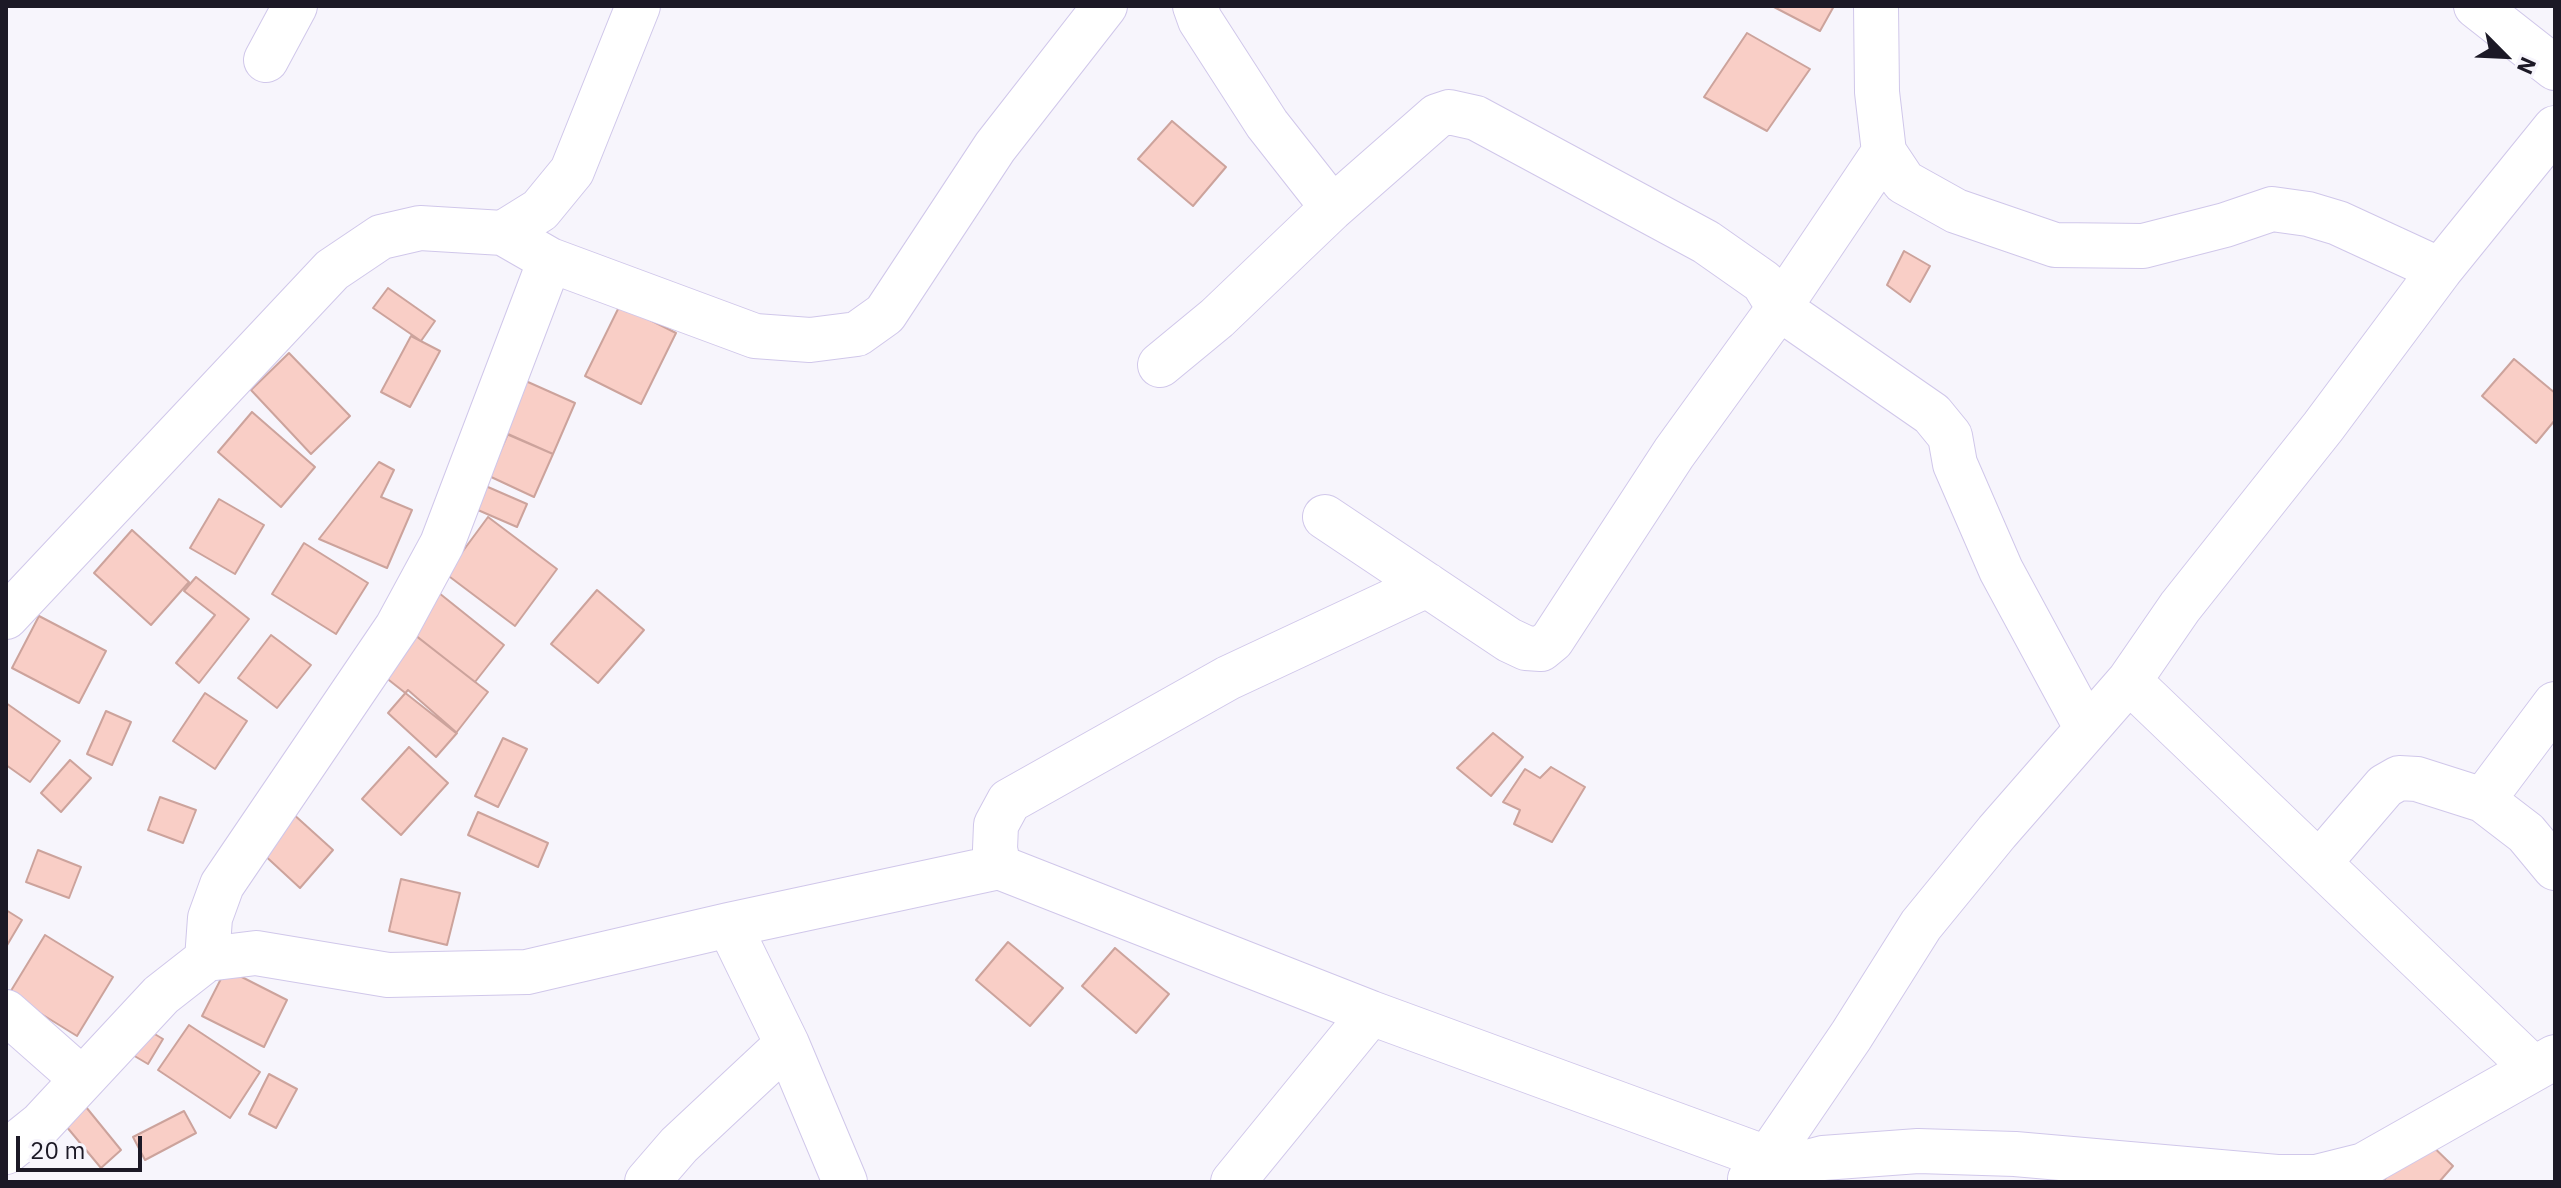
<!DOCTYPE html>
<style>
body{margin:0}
#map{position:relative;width:2561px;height:1188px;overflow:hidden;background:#f7f5fc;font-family:"IBM Plex Sans",sans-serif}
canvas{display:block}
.frame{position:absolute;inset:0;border:8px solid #1c1926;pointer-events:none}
.north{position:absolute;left:2465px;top:16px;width:80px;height:80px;-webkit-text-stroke:6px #f7f5fc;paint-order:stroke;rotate:114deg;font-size:22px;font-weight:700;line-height:32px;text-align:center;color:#1c1926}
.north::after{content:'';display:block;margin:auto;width:28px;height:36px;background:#1c1926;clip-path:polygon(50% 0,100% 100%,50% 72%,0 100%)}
.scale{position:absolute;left:16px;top:1136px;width:126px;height:36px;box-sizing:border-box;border:4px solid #1c1926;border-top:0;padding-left:10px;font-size:24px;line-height:28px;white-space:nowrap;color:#1c1926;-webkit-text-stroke:6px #f7f5fc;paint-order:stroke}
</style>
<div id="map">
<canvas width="2561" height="1188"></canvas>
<div class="frame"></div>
<div class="north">N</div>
<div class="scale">20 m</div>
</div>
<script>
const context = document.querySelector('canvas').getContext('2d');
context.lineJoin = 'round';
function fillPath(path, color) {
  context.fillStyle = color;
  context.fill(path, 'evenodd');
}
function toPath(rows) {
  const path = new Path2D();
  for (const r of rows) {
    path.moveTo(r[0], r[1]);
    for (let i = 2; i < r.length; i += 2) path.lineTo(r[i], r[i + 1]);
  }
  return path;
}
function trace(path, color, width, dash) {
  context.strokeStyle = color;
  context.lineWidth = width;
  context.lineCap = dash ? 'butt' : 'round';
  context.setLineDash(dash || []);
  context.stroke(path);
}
const building = toPath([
 [1772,6,1834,6,1820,31,1772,6],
 [1747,33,1810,69,1767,131,1704,97,1747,33],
 [1172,121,1226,167,1193,206,1138,159,1172,121],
 [1904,251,1930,266,1910,302,1887,285,1904,251],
 [388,288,435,321,421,341,373,308,388,288],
 [620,305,676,333,641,404,585,376,620,305],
 [411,336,440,351,410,407,381,392,411,336],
 [289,353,350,416,311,454,251,390,289,353],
 [2514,359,2555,393,2555,420,2536,443,2482,396,2514,359],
 [510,374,575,403,553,454,488,426,510,374],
 [252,412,315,467,281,507,218,452,252,412],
 [508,434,553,454,534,497,489,476,508,434],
 [379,462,394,470,381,497,412,510,387,568,319,539,379,462],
 [481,484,527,504,517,527,471,507,481,484],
 [219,499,264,525,235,574,190,548,219,499],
 [488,517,557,569,515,626,446,574,488,517],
 [132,530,189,582,151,625,94,573,132,530],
 [304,543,368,583,336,634,272,594,304,543],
 [196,577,249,619,199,683,176,663,215,615,184,591,196,577],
 [597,590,644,630,598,683,551,644,597,590],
 [439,593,504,645,475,682,410,631,439,593],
 [39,616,106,651,79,703,12,668,39,616],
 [411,632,488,692,456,733,380,673,411,632],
 [271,635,311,665,277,708,238,678,271,635],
 [408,690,457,733,436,757,388,713,408,690],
 [205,693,247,721,215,769,173,741,205,693],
 [6,703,60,741,30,782,6,765,6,703],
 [106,711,131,722,112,765,87,754,106,711],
 [1493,733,1523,757,1491,796,1457,768,1493,733],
 [503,738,527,749,498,807,475,796,503,738],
 [409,747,448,783,401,835,362,799,409,747],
 [70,760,91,778,61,812,41,793,70,760],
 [1551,767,1585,787,1552,842,1514,824,1520,810,1503,802,1525,769,1540,778,1551,767],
 [160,797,196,810,183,843,148,830,160,797],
 [281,803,333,850,300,888,248,840,281,803],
 [478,812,548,843,538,867,468,835,478,812],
 [38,850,81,867,69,898,26,882,38,850],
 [401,879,460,893,447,945,389,931,401,879],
 [6,910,22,920,6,947,6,910],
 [45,935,113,977,77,1036,9,994,45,935],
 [1008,942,1063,988,1030,1026,976,980,1008,942],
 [1115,948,1169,994,1136,1033,1082,986,1115,948],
 [226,969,287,1000,264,1047,202,1016,226,969],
 [136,1023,163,1039,148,1064,121,1048,136,1023],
 [189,1025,260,1072,230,1118,158,1070,189,1025],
 [269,1074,297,1089,276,1128,249,1114,269,1074],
 [77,1096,121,1150,101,1168,56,1114,77,1096],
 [184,1111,196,1133,145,1160,133,1137,184,1111],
 [2423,1137,2453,1166,2439,1182,2382,1182,2423,1137]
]);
const street = toPath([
 [1195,6,1200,20,1267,124,1322,194,1331,209],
 [1876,6,1877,92,1884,152,1904,182,1956,211,2055,245,2143,246,2225,225,2272,209,2308,214,2338,223,2440,270],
 [2476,6,2555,68],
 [266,60,295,6],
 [503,233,550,260,755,336,810,340,857,334,885,314,995,147,1105,6],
 [1160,365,1217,318,1331,209,1437,116,1449,112,1476,118,1706,242,1763,282,1779,308,1932,414,1950,436,1955,464,2001,570,2087,729],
 [1325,517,1509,640,1526,648,1541,649,1552,640,1674,453,1779,308,1884,152],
 [6,617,332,270,381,237,420,228,503,233,540,210,572,171,638,6],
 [2129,681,2534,1069],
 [2483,800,2555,704],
 [2319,863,2385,786,2399,778,2417,779,2483,800,2526,833,2555,868],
 [999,867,995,849,996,825,1009,801,1228,678,1427,585],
 [729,925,787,1044,845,1182],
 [207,959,210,918,222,885,397,627,442,544,550,260],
 [6,1012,82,1079],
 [6,1152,41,1124,161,995,207,959,256,953,388,975,527,972,729,925,999,867,1371,1013,1783,1164,1800,1164,1823,1158,1918,1151,2015,1154,2277,1177,2316,1177,2364,1165,2555,1057],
 [1750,1179,1767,1159,1851,1036,1921,925,1997,832,2129,681,2180,607,2323,427,2440,270,2555,128],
 [647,1182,679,1145,787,1044],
 [1233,1182,1371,1013]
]);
fillPath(building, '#f9cec6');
trace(building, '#cca39c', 2);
trace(street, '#d0c7ea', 46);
trace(street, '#fff', 44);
</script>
